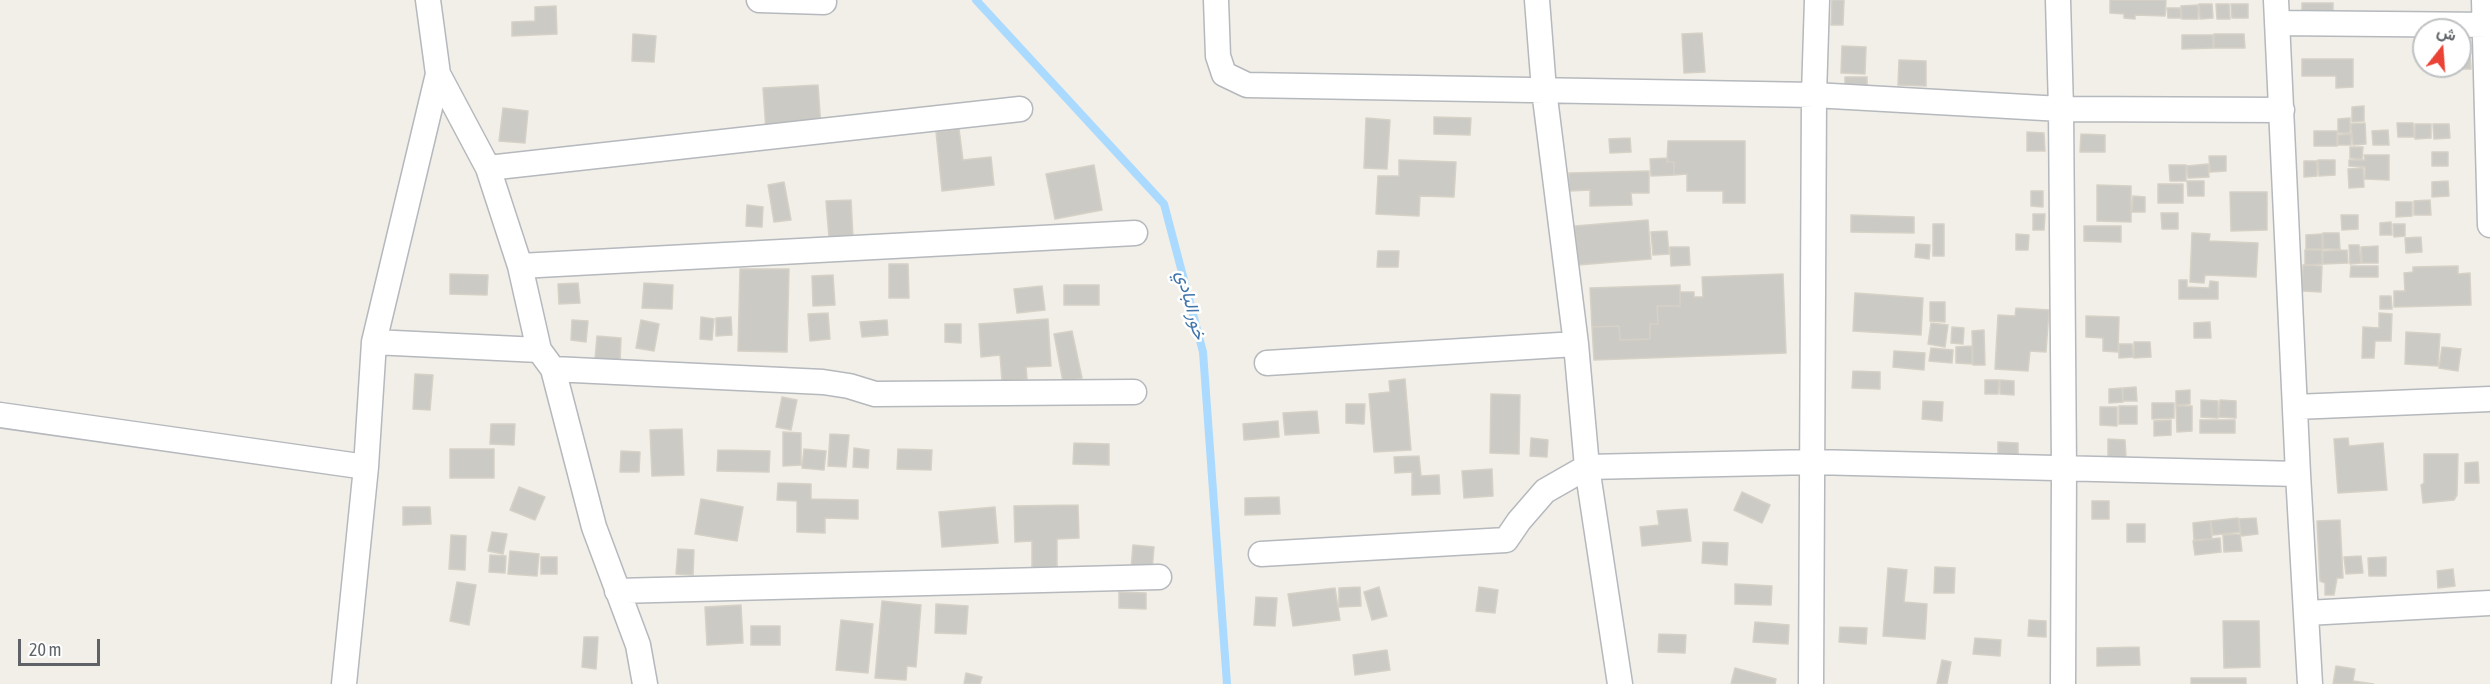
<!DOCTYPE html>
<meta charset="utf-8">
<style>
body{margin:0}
#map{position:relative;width:2490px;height:684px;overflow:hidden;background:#f1efe8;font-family:"Asap Condensed",Vazirmatn,sans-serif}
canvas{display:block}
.north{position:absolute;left:2412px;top:18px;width:60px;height:60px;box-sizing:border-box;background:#fff;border:2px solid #bfc1c3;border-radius:50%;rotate:17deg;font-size:16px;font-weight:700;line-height:24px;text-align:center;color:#5f6368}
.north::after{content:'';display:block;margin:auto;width:21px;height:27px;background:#ea4335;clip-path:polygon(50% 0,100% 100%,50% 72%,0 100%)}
.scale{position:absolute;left:18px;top:639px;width:82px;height:27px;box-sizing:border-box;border:3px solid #5f6368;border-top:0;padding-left:8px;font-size:18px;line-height:21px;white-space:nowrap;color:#5f6368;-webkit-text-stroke:4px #fff;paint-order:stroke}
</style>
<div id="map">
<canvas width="2490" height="684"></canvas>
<div class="north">ش</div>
<div class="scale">20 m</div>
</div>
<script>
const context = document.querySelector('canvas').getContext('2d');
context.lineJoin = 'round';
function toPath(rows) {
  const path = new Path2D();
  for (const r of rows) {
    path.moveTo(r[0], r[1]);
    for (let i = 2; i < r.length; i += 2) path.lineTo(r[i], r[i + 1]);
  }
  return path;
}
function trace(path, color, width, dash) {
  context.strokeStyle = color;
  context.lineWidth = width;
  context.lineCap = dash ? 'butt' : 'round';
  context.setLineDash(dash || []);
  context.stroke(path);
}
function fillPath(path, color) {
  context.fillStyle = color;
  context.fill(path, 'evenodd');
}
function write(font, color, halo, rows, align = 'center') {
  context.font = font + ' "Asap Condensed",Vazirmatn,sans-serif';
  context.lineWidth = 5;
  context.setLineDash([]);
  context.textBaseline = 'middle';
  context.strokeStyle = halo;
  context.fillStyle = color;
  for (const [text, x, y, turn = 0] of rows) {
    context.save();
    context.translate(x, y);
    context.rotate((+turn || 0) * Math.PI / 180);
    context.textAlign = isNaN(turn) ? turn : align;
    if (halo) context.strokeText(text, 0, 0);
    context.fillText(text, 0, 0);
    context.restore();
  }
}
const stream = toPath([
 [976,0,1164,204,1203,352,1227,684]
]);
const building = toPath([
 [1832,0,1844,0,1843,25,1831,25,1832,0],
 [2110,0,2166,0,2165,16,2135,15,2135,19,2124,18,2124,14,2110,13,2110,0],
 [2302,3,2333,3,2333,20,2302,19,2302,3],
 [2199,4,2212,4,2213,18,2200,19,2199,4],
 [2216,4,2229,4,2230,19,2217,19,2216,4],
 [2231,4,2248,4,2248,18,2232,18,2231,4],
 [2198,5,2198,19,2182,19,2181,6,2198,5],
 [556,6,557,34,512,36,512,22,535,21,535,7,556,6],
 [2167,8,2180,8,2181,18,2168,18,2167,8],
 [1702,33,1705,72,1684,73,1682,34,1702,33],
 [633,34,656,36,654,62,632,61,633,34],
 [2214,34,2244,34,2245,48,2214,48,2214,34],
 [2182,35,2213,35,2213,48,2182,49,2182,35],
 [1842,46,1866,47,1865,74,1841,73,1842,46],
 [2460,53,2470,53,2471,69,2454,69,2454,66,2460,66,2460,53],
 [2302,59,2353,59,2353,87,2336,88,2336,76,2302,76,2302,59],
 [1899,60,1926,61,1926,86,1898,85,1899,60],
 [1845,77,1867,77,1867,96,1845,96,1845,77],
 [818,85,821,128,766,131,763,88,818,85],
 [2364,106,2364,121,2352,122,2352,107,2364,106],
 [503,108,528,111,525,143,499,141,503,108],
 [1434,117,1471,118,1470,135,1434,134,1434,117],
 [1366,118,1390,120,1387,169,1364,168,1366,118],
 [2350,118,2350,133,2338,133,2338,119,2350,118],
 [2365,123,2366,144,2353,145,2351,124,2365,123],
 [2397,123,2413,123,2414,137,2398,137,2397,123],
 [2415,124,2431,124,2431,138,2415,139,2415,124],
 [2433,124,2449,124,2450,138,2434,139,2433,124],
 [959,129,963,160,991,157,994,185,942,191,936,132,959,129],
 [2388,130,2389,145,2373,145,2372,131,2388,130],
 [2314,131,2337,131,2337,146,2314,146,2314,131],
 [2027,132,2044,133,2045,151,2027,151,2027,132],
 [2081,134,2105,135,2105,152,2080,152,2081,134],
 [2351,134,2351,145,2338,145,2338,135,2351,134],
 [1630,138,1631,152,1610,153,1609,139,1630,138],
 [1668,141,1745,141,1745,203,1723,203,1723,191,1687,191,1687,174,1674,175,1674,162,1667,162,1668,141],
 [2350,147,2363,147,2362,159,2350,158,2350,147],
 [2432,152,2448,152,2448,166,2432,166,2432,152],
 [2364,155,2389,155,2389,180,2365,179,2365,167,2349,166,2349,160,2365,160,2364,155],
 [2209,156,2226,156,2226,171,2210,172,2209,156],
 [1668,158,1667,162,1674,162,1674,175,1651,176,1650,159,1668,158],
 [1399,160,1456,162,1454,197,1420,196,1419,216,1376,214,1378,176,1399,176,1399,160],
 [2318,160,2335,160,2335,175,2319,176,2318,160],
 [2304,161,2317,161,2317,176,2304,177,2304,161],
 [2208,164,2209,177,2188,178,2187,166,2208,164],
 [1094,165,1102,210,1055,219,1046,174,1094,165],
 [2169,165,2186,165,2186,181,2170,181,2169,165],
 [2363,168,2364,187,2349,188,2348,169,2363,168],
 [1649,171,1649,193,1631,193,1632,205,1590,206,1590,190,1569,191,1569,173,1649,171],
 [2187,181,2204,181,2204,196,2188,196,2187,181],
 [2448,181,2449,196,2432,197,2432,182,2448,181],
 [784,182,791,220,774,222,768,185,784,182],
 [2158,184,2183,184,2183,203,2158,203,2158,184],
 [2097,185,2131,186,2131,222,2097,221,2097,185],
 [2031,191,2043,191,2043,207,2031,206,2031,191],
 [2230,192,2267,192,2267,230,2231,231,2230,192],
 [2133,196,2145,197,2145,212,2132,212,2133,196],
 [851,200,853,237,829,238,826,201,851,200],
 [2430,200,2431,215,2414,215,2414,201,2430,200],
 [2396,202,2412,202,2412,216,2396,217,2396,202],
 [747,205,763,207,762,227,746,226,747,205],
 [2161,213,2178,213,2178,229,2162,229,2161,213],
 [2033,214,2045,214,2044,230,2033,230,2033,214],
 [1851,215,1914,217,1914,233,1851,232,1851,215],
 [2341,215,2358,215,2358,229,2342,230,2341,215],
 [1648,220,1651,259,1578,265,1575,226,1648,220],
 [2391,222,2392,235,2380,235,2380,223,2391,222],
 [1933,224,1944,224,1944,256,1933,256,1933,224],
 [2393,224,2405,224,2405,236,2394,237,2393,224],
 [2084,226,2121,226,2121,242,2084,241,2084,226],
 [1667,231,1669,254,1653,255,1651,232,1667,231],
 [2192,233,2210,234,2209,241,2258,243,2256,277,2205,275,2204,283,2190,282,2192,233],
 [2323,233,2339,233,2340,249,2323,249,2323,233],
 [2016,234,2029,235,2028,250,2016,250,2016,234],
 [2322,234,2322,249,2306,249,2306,235,2322,234],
 [2421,237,2422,252,2406,253,2405,238,2421,237],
 [1916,244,1930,245,1929,259,1915,257,1916,244],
 [2349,245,2359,245,2361,263,2350,264,2349,245],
 [2378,246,2378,263,2362,263,2361,247,2378,246],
 [1670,247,1689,247,1690,265,1671,266,1670,247],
 [2305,250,2322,250,2322,264,2305,265,2305,250],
 [2347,250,2348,263,2323,264,2323,251,2347,250],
 [1378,251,1399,251,1398,267,1377,267,1378,251],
 [889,264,908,264,909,298,889,298,889,264],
 [2303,265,2322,266,2321,292,2302,291,2303,265],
 [2351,266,2378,266,2378,277,2350,277,2351,266],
 [2458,266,2458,274,2470,273,2471,305,2394,307,2394,291,2405,291,2404,273,2413,272,2413,267,2458,266],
 [740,269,789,269,787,352,738,351,740,269],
 [450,274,488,275,487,295,450,294,450,274],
 [1783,274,1786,353,1594,360,1592,327,1619,326,1620,340,1650,339,1650,324,1658,324,1657,306,1680,306,1680,292,1694,292,1694,297,1703,297,1702,277,1783,274],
 [833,275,835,305,813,306,812,276,833,275],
 [2179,280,2187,280,2187,287,2209,288,2210,281,2218,282,2218,299,2179,299,2179,280],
 [578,283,580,303,559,304,558,284,578,283],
 [644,283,673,285,672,309,642,308,644,283],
 [1064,285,1099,285,1099,305,1064,305,1064,285],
 [1680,285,1680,306,1657,306,1658,324,1650,324,1650,339,1620,340,1619,326,1592,327,1590,288,1680,285],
 [1042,286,1045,310,1017,313,1014,289,1042,286],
 [1855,293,1923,298,1921,335,1853,331,1855,293],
 [2380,296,2391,296,2392,309,2380,309,2380,296],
 [1930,302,1945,302,1945,322,1930,321,1930,302],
 [2016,308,2049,310,2046,352,2030,351,2028,371,1995,369,1998,315,2015,316,2016,308],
 [828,313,830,339,810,341,808,314,828,313],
 [2379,313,2392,314,2391,341,2375,341,2374,358,2362,358,2363,327,2379,328,2379,313],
 [2086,316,2119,317,2118,352,2103,351,2103,338,2086,337,2086,316],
 [701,317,714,319,712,340,700,339,701,317],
 [731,317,732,335,716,336,716,318,731,317],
 [1048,319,1051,366,1026,367,1027,379,1002,381,1000,355,981,357,979,324,1048,319],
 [572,320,588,321,586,342,571,340,572,320],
 [641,320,659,324,654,351,636,348,641,320],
 [887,320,888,335,862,337,860,322,887,320],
 [2210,322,2211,338,2194,338,2194,323,2210,322],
 [1931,323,1948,325,1945,347,1928,344,1931,323],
 [945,324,961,324,961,343,945,342,945,324],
 [1952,327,1964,328,1963,344,1951,343,1952,327],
 [1984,330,1985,365,1973,365,1972,331,1984,330],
 [1072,331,1082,378,1063,382,1054,334,1072,331],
 [2406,332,2440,334,2438,366,2405,364,2406,332],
 [597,336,621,338,620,361,595,359,597,336],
 [2134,342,2150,342,2151,357,2134,358,2134,342],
 [2119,344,2132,344,2133,357,2119,358,2119,344],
 [1972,346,1972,364,1956,363,1956,347,1972,346],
 [2442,347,2461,349,2458,371,2439,368,2442,347],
 [1931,348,1953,350,1952,363,1929,361,1931,348],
 [1894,351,1925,353,1924,370,1893,367,1894,351],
 [1853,371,1880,372,1880,389,1852,388,1853,371],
 [415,374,433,375,430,410,413,409,415,374],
 [1405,379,1411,450,1374,452,1369,394,1390,392,1389,381,1405,379],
 [1985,380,1999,380,1998,394,1985,394,1985,380],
 [2000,380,2014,381,2014,395,2000,394,2000,380],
 [2136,387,2137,401,2123,401,2123,388,2136,387],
 [2122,388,2123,402,2109,403,2109,389,2122,388],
 [2190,390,2190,404,2176,405,2176,391,2190,390],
 [1491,394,1520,395,1519,454,1490,453,1491,394],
 [782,397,797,400,791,430,776,427,782,397],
 [2201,400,2218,401,2218,418,2201,417,2201,400],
 [2220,400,2236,401,2236,418,2219,417,2220,400],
 [1923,401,1943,402,1942,421,1922,419,1923,401],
 [2152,403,2174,403,2174,418,2152,419,2152,403],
 [1346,404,1365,404,1364,424,1346,423,1346,404],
 [2119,406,2137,406,2137,424,2119,424,2119,406],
 [2176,406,2192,406,2192,431,2177,432,2176,406],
 [2100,407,2117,407,2117,426,2100,425,2100,407],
 [1317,411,1319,433,1285,435,1283,413,1317,411],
 [2171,420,2171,435,2154,436,2154,421,2171,420],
 [2200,420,2235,420,2235,433,2200,433,2200,420],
 [1278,421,1279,437,1244,440,1243,424,1278,421],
 [491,424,515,424,514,445,490,444,491,424],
 [682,429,684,475,652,476,650,430,682,429],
 [783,432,801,433,801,465,783,466,783,432],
 [830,434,849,435,846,467,828,466,830,434],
 [1531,438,1548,440,1547,457,1530,456,1531,438],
 [2348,438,2349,446,2383,443,2387,490,2338,493,2334,439,2348,438],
 [2108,439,2125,440,2126,457,2108,457,2108,439],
 [1998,442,2018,443,2018,462,1998,460,1998,442],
 [1074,443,1109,444,1109,465,1073,464,1074,443],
 [854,448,869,450,868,468,853,467,854,448],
 [450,449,494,449,494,478,450,478,450,449],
 [804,449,826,451,824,470,802,468,804,449],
 [898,449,932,450,931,470,897,469,898,449],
 [718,450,770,451,769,472,717,471,718,450],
 [621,451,640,452,639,472,620,472,621,451],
 [2424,454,2458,454,2457,495,2454,500,2423,503,2421,485,2424,483,2424,454],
 [1419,456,1421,476,1439,475,1440,494,1412,495,1412,472,1395,473,1394,457,1419,456],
 [2478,462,2479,483,2465,483,2465,463,2478,462],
 [1492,469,1493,496,1464,498,1462,471,1492,469],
 [778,483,811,484,811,499,858,500,858,519,825,518,825,533,797,532,797,501,777,500,778,483],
 [519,487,545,497,535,520,510,510,519,487],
 [1742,492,1770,505,1762,523,1734,510,1742,492],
 [1279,497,1280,514,1245,515,1245,498,1279,497],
 [701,499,743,507,737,541,695,534,701,499],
 [2092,501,2109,501,2109,519,2092,519,2092,501],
 [1078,505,1079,538,1057,539,1057,569,1032,570,1032,541,1015,542,1014,506,1078,505],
 [403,507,430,507,431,524,403,525,403,507],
 [995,507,998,543,942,547,939,512,995,507],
 [1687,509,1691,541,1642,546,1640,527,1659,525,1657,511,1687,509],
 [2238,518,2240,532,2213,535,2211,521,2238,518],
 [2256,518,2258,534,2241,536,2239,519,2256,518],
 [2340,520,2343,578,2337,578,2334,595,2325,595,2325,583,2320,581,2317,521,2340,520],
 [2210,521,2212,539,2194,540,2193,523,2210,521],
 [2127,524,2145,524,2145,542,2127,542,2127,524],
 [492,532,507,534,503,554,488,551,492,532],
 [2240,534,2242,551,2224,552,2223,535,2240,534],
 [451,535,466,536,465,570,449,569,451,535],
 [2220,538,2221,552,2195,555,2193,541,2220,538],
 [1703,542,1728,543,1727,565,1702,563,1703,542],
 [1133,545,1154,547,1152,571,1131,569,1133,545],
 [678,549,694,550,693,575,676,574,678,549],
 [510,551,539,554,537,576,508,574,510,551],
 [490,555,506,556,505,573,489,572,490,555],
 [2361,556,2363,573,2346,574,2344,557,2361,556],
 [541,557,557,557,557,574,541,574,541,557],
 [2386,557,2386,576,2369,576,2368,558,2386,557],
 [1935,567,1955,568,1954,593,1934,593,1935,567],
 [1888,568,1907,570,1904,602,1927,604,1925,639,1883,636,1888,568],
 [2453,569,2455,586,2438,588,2437,571,2453,569],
 [457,582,476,585,469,625,450,621,457,582],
 [1735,584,1772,586,1771,605,1735,604,1735,584],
 [1360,587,1361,606,1339,607,1339,588,1360,587],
 [1379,587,1387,616,1372,620,1364,592,1379,587],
 [1479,587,1498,590,1495,613,1476,611,1479,587],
 [1335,588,1340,620,1293,626,1288,594,1335,588],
 [1119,592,1146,593,1146,609,1119,608,1119,592],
 [1256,597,1277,598,1275,626,1254,625,1256,597],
 [882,601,921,605,916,667,907,666,906,680,875,678,882,601],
 [936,604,968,606,966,634,935,633,936,604],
 [741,605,743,643,707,645,705,607,741,605],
 [841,620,873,624,868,673,836,670,841,620],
 [2029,620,2046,621,2046,637,2028,636,2029,620],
 [2223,621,2259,621,2260,667,2224,668,2223,621],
 [1755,622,1789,625,1788,644,1753,642,1755,622],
 [751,626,780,626,780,645,751,645,751,626],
 [1840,627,1867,628,1866,644,1839,642,1840,627],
 [1659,634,1686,635,1685,653,1658,652,1659,634],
 [584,637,598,637,596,669,582,667,584,637],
 [1975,638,2001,640,2000,656,1973,654,1975,638],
 [2139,647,2140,665,2097,666,2097,648,2139,647],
 [1387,650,1390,670,1355,675,1353,655,1387,650],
 [1942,660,1951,662,1947,684,1937,684,1942,660],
 [2336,666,2355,669,2353,681,2374,684,2333,684,2336,666],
 [1735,668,1776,679,1775,684,1731,684,1735,668],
 [966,673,982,677,980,684,964,684,966,673],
 [2191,678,2246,678,2246,684,2191,684,2191,678]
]);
const street = toPath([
 [428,0,438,74,488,168,520,266,539,350,553,369,594,527,638,645,645,684],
 [759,0,824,2],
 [1216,0,1218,56,1224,74,1247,85,1814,95,2061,109,2282,110],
 [1537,0,1544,90,1576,344,1587,467,1620,684],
 [2058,0,2061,109,2064,468,2063,684],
 [2276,0,2298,474,2310,684],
 [2484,0,2490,225],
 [2277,23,2490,25],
 [488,168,1020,109],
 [520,266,1135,233],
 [374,342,539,350],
 [1267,363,1576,344],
 [553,369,823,382,849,386,875,394,1134,392],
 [2295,407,2490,399],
 [0,415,366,467],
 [1261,554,1506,540,1519,521,1545,491,1587,467,1813,462,2298,474],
 [617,591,1159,577],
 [2307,613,2490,603],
 [344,684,366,467,374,342,438,74],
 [1811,684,1814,95,1817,0]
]);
const waterNames = [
 ["خور البادي",1191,305,75]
];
trace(stream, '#aadaff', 8);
fillPath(building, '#cccac5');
trace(building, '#d6d1c6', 1.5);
trace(street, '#b5b8bc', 27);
trace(street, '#fff', 24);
write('italic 18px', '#4174aa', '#fff', waterNames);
</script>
